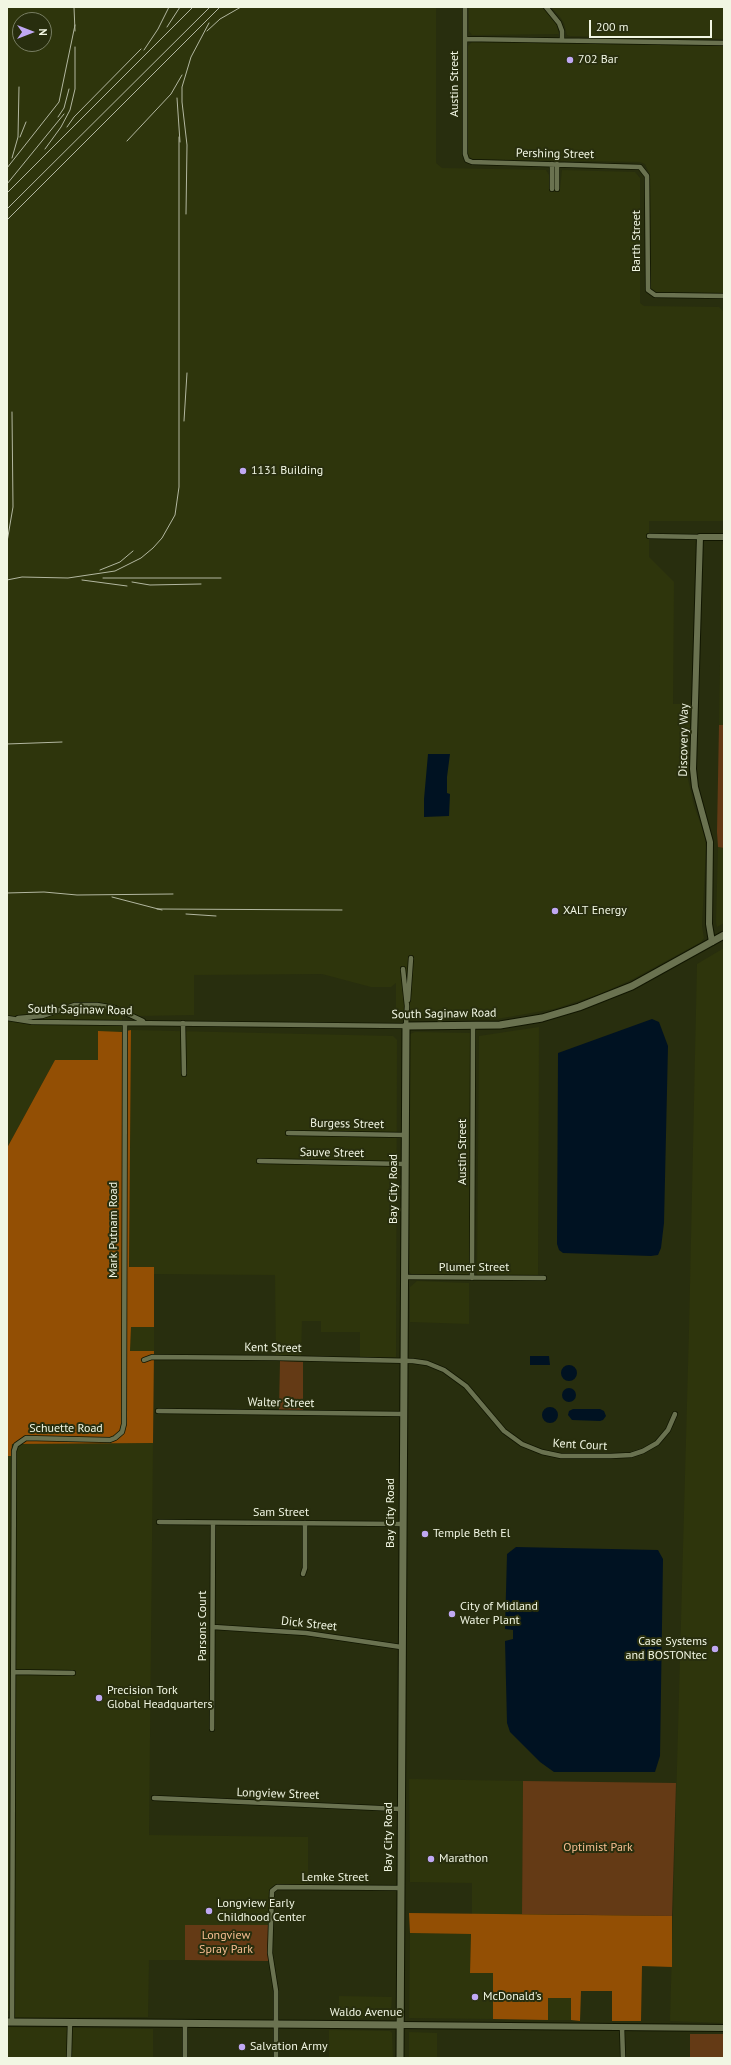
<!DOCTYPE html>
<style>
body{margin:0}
#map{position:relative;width:731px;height:2065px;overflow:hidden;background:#282e0e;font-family:"PT Sans",sans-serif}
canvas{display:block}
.frame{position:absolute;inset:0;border:8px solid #f1f6e3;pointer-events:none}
.north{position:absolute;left:12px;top:12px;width:40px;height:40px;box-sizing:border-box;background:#282e0e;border:1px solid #787e63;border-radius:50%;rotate:90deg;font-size:11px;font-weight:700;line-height:16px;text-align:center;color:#f1f6e3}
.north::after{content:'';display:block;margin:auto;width:14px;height:18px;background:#c0a8f3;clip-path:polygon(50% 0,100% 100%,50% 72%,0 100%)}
.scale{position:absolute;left:589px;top:20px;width:123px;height:18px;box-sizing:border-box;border:2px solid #f1f6e3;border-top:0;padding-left:5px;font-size:12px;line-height:14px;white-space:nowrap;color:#f1f6e3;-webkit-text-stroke:3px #282e0e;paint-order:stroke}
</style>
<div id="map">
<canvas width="731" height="2065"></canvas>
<div class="frame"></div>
<div class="north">N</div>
<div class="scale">200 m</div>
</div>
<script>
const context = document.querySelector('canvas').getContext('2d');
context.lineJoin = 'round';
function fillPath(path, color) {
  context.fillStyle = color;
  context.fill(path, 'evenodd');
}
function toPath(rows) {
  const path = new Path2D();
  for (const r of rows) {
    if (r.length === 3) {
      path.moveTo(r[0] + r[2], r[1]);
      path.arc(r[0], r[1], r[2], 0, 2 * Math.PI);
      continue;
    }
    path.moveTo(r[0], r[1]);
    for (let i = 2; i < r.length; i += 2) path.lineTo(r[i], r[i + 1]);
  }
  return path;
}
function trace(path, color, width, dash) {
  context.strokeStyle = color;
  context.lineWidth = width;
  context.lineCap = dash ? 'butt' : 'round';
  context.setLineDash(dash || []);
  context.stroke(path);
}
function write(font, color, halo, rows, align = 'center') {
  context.font = font + ' "PT Sans",sans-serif';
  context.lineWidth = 4;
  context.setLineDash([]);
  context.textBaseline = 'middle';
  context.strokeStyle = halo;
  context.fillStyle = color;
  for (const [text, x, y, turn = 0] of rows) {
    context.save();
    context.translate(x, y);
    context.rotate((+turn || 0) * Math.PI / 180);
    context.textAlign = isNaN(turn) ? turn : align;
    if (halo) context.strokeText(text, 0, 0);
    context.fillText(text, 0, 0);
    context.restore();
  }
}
const built = toPath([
 [7,7,436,7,436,163,442,168,546,170,549,175,549,189,560,189,562,170,635,172,640,178,640,303,644,306,719,307,724,312,722,419,724,422,724,521,649,521,649,557,674,582,673,704,691,704,688,779,694,806,705,836,706,847,702,926,704,938,701,942,633,979,600,994,554,1009,497,1019,396,1018,396,983,391,987,371,987,322,974,194,975,194,1015,138,1016,122,1009,122,1032,98,1032,98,1060,55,1060,7,1148],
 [20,20,44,20,44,44,20,44],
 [469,7,542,7,556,22,559,34,472,35,469,31],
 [551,7,724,7,724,39,570,36,567,35,564,23,560,17],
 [472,42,724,46,724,293,654,292,651,290,650,175,645,164,640,162,472,159,468,156,468,46],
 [722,544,724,545,724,725,719,725],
 [718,847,724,848,724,923,717,927,716,922],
 [724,948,724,2023,670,2021,689,1330,697,964],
 [539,1027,538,1276,478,1275,477,1275,479,1036],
 [131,1030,393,1036,397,1040,396,1357,360,1357,360,1332,321,1332,321,1321,302,1321,301,1356,276,1356,275,1275,154,1274,154,1267,129,1267],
 [415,1032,470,1033,470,1273,466,1276,412,1275,408,1270,410,1037,410,1034],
 [417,1281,469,1283,469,1324,410,1322,410,1287],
 [131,1326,154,1327,154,1351,130,1351],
 [153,1443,149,1835,308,1837,308,1885,278,1884,272,1887,269,1892,268,1925,185,1925,185,1960,149,1960,148,2017,15,2018,15,2011,7,2011,7,1456,11,1456,12,1444],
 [409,1779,523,1781,522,1914,472,1914,472,1883,410,1882],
 [410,1933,471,1934,470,1972,493,1972,493,2019,409,2018],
 [339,1996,392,1997,391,2012,388,2018,339,2018],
 [548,1998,571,1998,571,2020,548,2020],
 [7,2027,153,2029,153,2058,7,2058],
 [329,2030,390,2031,392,2033,393,2058,329,2058],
 [409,2032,437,2033,437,2058,409,2058]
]);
const green = toPath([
 [719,725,724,725,724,848,718,847,717,832],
 [280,1361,303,1362,303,1410,279,1410],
 [523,1781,676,1783,672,1916,522,1914],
 [185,1925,268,1925,268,1961,185,1960],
 [690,2034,724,2034,724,2058,690,2058]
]);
const forest = toPath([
 [131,1030,129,1267,154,1267,154,1327,131,1327,130,1351,154,1351,153,1443,12,1444,11,1456,7,1456,7,1148,55,1060,98,1060,98,1031,122,1032],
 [409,1913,672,1916,672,1967,642,1966,641,2021,612,2021,612,1991,581,1991,580,2021,571,2020,571,1998,548,1998,548,2020,493,2019,493,1973,470,1973,471,1934,410,1933]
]);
const water = toPath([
 [428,754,450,754,447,777,447,793,450,794,449,816,424,817,424,799],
 [652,1019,659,1022,668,1046,664,1223,661,1248,658,1255,651,1256,563,1253,559,1250,557,1244,558,1053],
 [530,1356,549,1356,550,1365,530,1365],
 [569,1373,8],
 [569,1395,7],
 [550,1415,8],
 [573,1409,600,1409,604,1411,606,1416,603,1420,600,1421,572,1420,568,1415,569,1411],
 [516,1547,658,1550,663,1559,660,1756,655,1772,554,1772,540,1762,510,1732,507,1723,505,1641,513,1639,513,1630,505,1629,507,1554]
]);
const minor = toPath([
 [465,7,465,154,467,160,472,162,640,167,647,176,648,290,655,295,724,296],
 [546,7,559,23,562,31,562,40],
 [465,39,724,43],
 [552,164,552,189],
 [557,189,557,164],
 [649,536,700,537],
 [408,1000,411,958],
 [7,1018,32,1022,406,1026,407,1006,403,969],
 [18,1018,42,1016,75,1005,97,1005,115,1008,143,1021],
 [183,1023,184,1074],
 [288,1133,405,1135],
 [259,1161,405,1164],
 [404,1277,544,1278],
 [472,1278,473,1026],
 [144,1360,152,1357,277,1358,413,1361,427,1363,444,1370,466,1386,504,1431,522,1444,542,1452,561,1456,611,1456,631,1455,643,1451,657,1443,668,1430,675,1414],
 [158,1411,403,1414],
 [159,1522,402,1524],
 [303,1574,305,1568,305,1523],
 [213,1627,306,1633,401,1647],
 [14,1672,73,1673],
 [212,1729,213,1523],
 [154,1798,400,1809],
 [12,2022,14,1451,16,1445,26,1438,110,1440,115,1438,122,1432,124,1424,125,1023],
 [185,2024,185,2058],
 [622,2027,623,2058],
 [69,2058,70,2022],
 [276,2058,276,1991,270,1953,272,1891,277,1887,400,1888]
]);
const tertiary = toPath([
 [712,942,709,924,710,842,695,787,693,769,700,537,724,537],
 [400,2025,724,2028]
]);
const secondary = toPath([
 [7,2022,400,2025],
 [400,2058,406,1026,500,1025,542,1018,579,1007,632,986,724,935]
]);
const rail = toPath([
 [74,7,75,31],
 [167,27,180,7],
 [207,31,220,19,241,7],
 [144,50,158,29,169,7],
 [177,98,180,142],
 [58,117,64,108,69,89],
 [67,127,74,117,141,49],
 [20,137,26,122],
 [127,141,171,94,182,75],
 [45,149,61,127,70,110,75,89,75,47],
 [12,158,18,137,19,87],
 [7,168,59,102,75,25],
 [7,184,64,114],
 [7,193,193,7],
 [7,209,210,7],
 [186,214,187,145,182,102,182,87,191,57,209,23],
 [7,220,220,7],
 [184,421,187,373],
 [7,542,13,507,12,412],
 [100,570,120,562,133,551],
 [103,578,221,578],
 [7,580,22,577,68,578,115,571,141,558,153,548,162,538,175,515,179,487,179,137],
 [82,580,127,586],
 [132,582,150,585,201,584],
 [7,744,62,742],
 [7,893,44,892,77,895,173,894],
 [112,897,162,910],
 [157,909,342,910],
 [186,914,216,916]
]);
const markers = [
 [570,60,4,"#c0a8f3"],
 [243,471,4,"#c0a8f3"],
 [555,911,4,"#c0a8f3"],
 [425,1534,4,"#c0a8f3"],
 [452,1614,4,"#c0a8f3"],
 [715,1649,4,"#c0a8f3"],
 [99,1698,4,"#c0a8f3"],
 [431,1859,4,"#c0a8f3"],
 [209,1911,4,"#c0a8f3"],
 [475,1997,4,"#c0a8f3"],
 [242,2047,4,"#c0a8f3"]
];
const poiNames = [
 ["702 Bar",578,60],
 ["1131 Building",251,471],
 ["XALT Energy",563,911],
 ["Temple Beth El",433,1534],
 ["City of Midland",460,1607],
 ["Water Plant",460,1621],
 ["Case Systems",707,1642,"right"],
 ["and BOSTONtec",707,1656,"right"],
 ["Precision Tork",107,1691],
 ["Global Headquarters",107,1705],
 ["Marathon",439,1859],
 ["Longview Early",217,1904],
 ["Childhood Center",217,1918],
 ["McDonald's",483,1997],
 ["Salvation Army",250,2047]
];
const streetNames = [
 ["Austin Street",455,84,-90],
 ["Pershing Street",555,154,1],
 ["Barth Street",637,241,-90],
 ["Discovery Way",684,740,-89],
 ["South Saginaw Road",80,1010,1],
 ["South Saginaw Road",444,1014,-1],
 ["Burgess Street",347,1124,1],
 ["Austin Street",463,1152,-90],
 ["Sauve Street",332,1153,1],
 ["Bay City Road",394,1189,-90],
 ["Mark Putnam Road",114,1230,-90],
 ["Plumer Street",474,1268],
 ["Kent Street",273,1348,1],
 ["Walter Street",281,1403,1],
 ["Schuette Road",66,1429],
 ["Kent Court",580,1445,3],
 ["Sam Street",281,1513],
 ["Bay City Road",391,1513,-90],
 ["Dick Street",309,1624,6],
 ["Parsons Court",203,1626,-90],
 ["Longview Street",278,1794,2],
 ["Bay City Road",389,1837,-90],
 ["Lemke Street",335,1878],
 ["Waldo Avenue",366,2013]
];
const parkNames = [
 ["Optimist Park",598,1848],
 ["Longview",226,1936],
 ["Spray Park",226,1950]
];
fillPath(built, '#2e350c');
fillPath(green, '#643a15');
fillPath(forest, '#934f04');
fillPath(water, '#001222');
trace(minor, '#111600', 6);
trace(tertiary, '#111600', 8);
trace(secondary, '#111600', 9);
trace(minor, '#6a7250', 4.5);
trace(tertiary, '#6a7250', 6);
trace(secondary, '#6a7250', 7);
trace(rail, '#b2b7a0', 1);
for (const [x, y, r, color] of markers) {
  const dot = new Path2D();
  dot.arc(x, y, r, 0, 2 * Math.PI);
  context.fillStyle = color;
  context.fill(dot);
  trace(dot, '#282e0e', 1.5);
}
write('12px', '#f1f6e3', '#282e0e', poiNames, 'left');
write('12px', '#f1f6e3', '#282e0e', streetNames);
write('12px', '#f6bd91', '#282e0e', parkNames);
</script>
